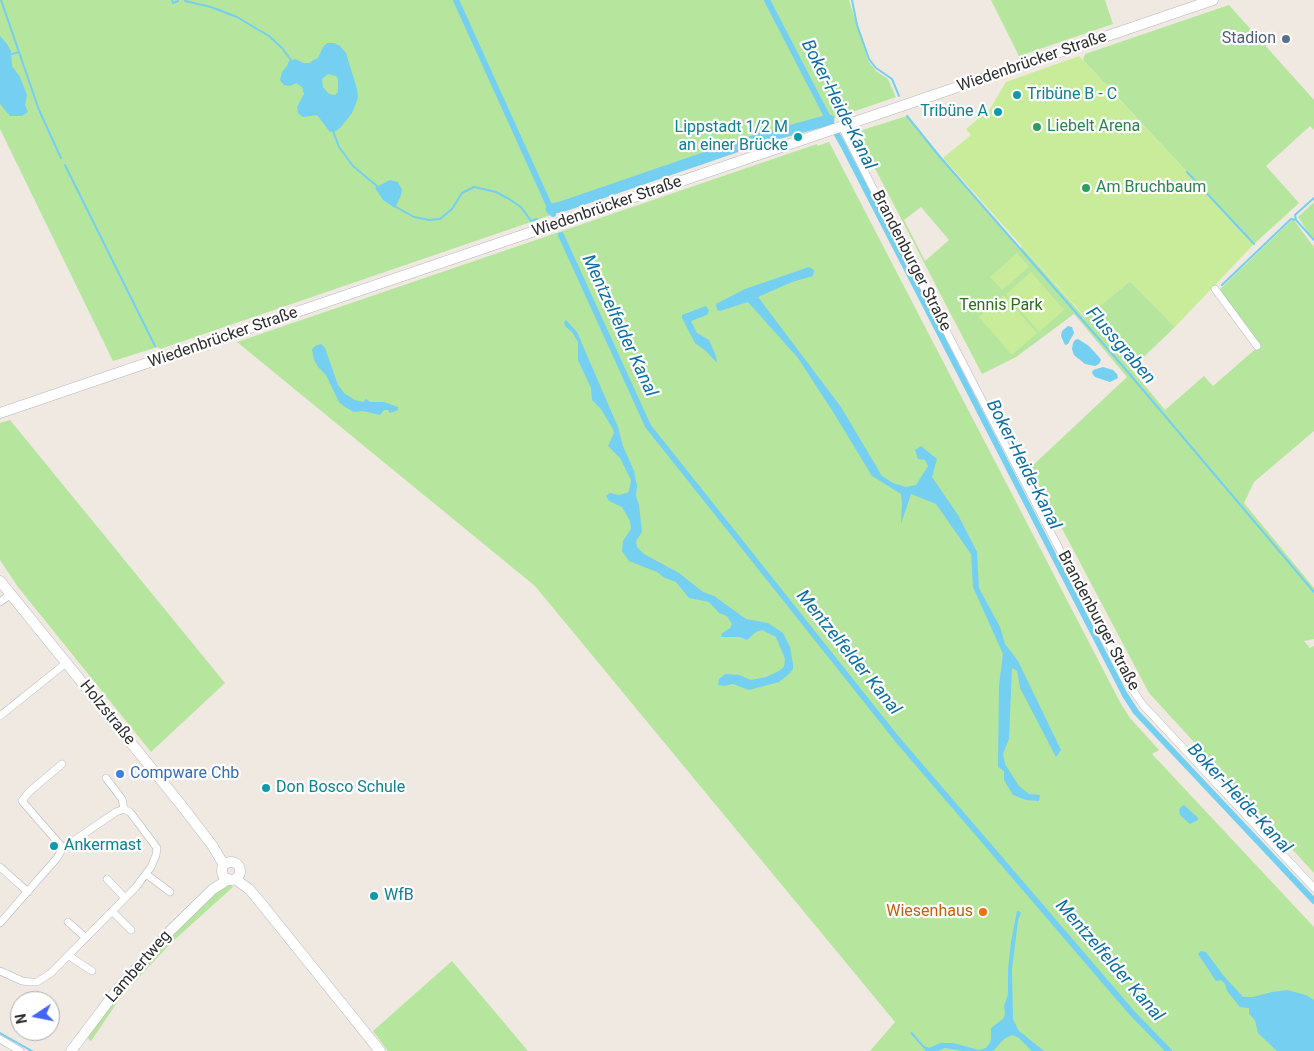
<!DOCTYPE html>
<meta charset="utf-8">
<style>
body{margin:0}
#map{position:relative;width:1314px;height:1051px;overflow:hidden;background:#efe9e1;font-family:Roboto,sans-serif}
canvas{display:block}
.north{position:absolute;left:10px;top:991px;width:50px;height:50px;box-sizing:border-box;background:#fff;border:1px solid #ababab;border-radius:50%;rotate:259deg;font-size:14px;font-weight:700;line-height:20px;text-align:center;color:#2e2e2e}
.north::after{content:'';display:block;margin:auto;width:18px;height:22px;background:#4264fb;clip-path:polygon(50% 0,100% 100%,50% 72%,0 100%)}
</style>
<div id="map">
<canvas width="1314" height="1051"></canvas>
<div class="north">N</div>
</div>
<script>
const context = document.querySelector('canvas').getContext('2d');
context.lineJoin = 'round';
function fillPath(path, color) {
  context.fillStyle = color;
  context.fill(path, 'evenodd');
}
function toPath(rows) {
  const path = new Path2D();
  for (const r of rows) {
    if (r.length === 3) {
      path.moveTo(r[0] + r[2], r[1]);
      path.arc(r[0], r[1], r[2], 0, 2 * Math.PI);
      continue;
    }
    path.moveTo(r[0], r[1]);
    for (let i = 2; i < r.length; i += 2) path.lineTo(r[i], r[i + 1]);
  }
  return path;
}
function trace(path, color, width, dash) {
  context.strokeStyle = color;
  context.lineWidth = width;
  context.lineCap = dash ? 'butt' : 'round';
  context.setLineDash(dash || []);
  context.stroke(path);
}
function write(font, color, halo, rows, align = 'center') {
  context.font = font + ' Roboto,sans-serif';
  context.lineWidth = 4.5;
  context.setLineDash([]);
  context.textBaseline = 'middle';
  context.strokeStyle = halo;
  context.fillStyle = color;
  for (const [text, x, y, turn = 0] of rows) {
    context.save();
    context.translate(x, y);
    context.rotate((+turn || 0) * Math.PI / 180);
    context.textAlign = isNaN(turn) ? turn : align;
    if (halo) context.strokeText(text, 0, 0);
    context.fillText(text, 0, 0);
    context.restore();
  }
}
const green = toPath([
 [0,0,849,0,868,60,876,71,888,79,896,97,160,349,158,347,113,361,0,129],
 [991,0,1105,0,1113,24,1019,56],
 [1229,5,1314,100,1314,130,1310,126,1266,166,1299,203,1254,244,1083,60,1085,54],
 [907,116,1019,249,1022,247,1085,318,1130,281,1175,327,1131,369,1165,410,1204,376,1213,386,1259,346,1220,290,1221,288,1293,219,1314,247,1314,431,1254,482,1244,503,1314,588,1314,639,1304,641,1310,648,1314,646,1314,873,1149,693,1030,468,1127,377,1074,314,1016,357,982,374,856,132],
 [921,207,949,240,925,261,904,220],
 [829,142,1121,704,1130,718,1159,750,1152,754,1314,927,1314,1051,870,1051,895,1022,535,586,237,342,817,144,818,146],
 [1314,202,1314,241,1298,217],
 [10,420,225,683,151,752,18,587,0,560,0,423],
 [231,885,233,887,172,942,123,994,91,1041,86,1037,119,990,168,938,221,888],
 [452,961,528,1051,388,1051,373,1031]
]);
const pitch = toPath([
 [1079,56,1254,244,1175,327,1130,281,1086,318,943,158,971,135,966,129,990,109,1006,82],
 [1017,253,1029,267,1002,290,990,277],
 [1031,272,1064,310,1039,332,1006,294],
 [1004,295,1037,333,1012,355,979,317]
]);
const water = toPath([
 [0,36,7,44,11,51,12,66,20,77,27,95,25,105,28,112,22,116,10,116,0,104],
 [327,43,334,43,340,46,346,53,357,89,358,98,352,113,341,127,336,131,330,132,317,115,303,117,298,113,297,107,304,94,302,87,296,83,290,86,284,85,280,80,282,72,287,66,289,61,295,59,304,63,310,63,313,60,318,58,323,47],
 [328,74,336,76,338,79,338,92,335,95,329,94,323,87,322,79],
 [390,180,398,182,402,190,401,195,395,208,383,200,375,188],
 [809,267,814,270,813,276,792,282,758,297,841,407,882,476,893,483,906,487,916,485,928,466,925,460,918,459,915,450,921,446,937,459,932,477,958,515,977,552,979,588,1000,627,1005,644,1018,661,1061,750,1056,757,1020,688,1017,671,1012,668,1009,739,1003,754,1005,764,1019,786,1029,794,1040,795,1039,801,1026,800,1013,795,1004,780,1004,771,998,767,999,685,1003,654,973,587,971,554,936,504,911,494,901,524,902,503,901,494,872,476,835,415,798,358,748,302,720,311,717,310,716,304,745,289],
 [706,306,709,311,707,315,691,321,697,333,709,340,716,356,717,363,706,351,695,343,682,318,682,315],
 [566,320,577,332,618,427,623,446,634,471,637,486,636,496,639,505,642,532,636,541,637,547,644,554,679,573,703,592,714,596,746,619,768,623,783,633,790,647,793,664,793,669,789,674,779,682,749,690,733,684,724,686,718,685,719,679,725,674,739,675,751,680,766,677,779,671,784,667,785,659,776,637,762,630,756,632,747,640,740,637,722,637,721,634,730,628,732,624,727,616,719,613,709,602,689,598,676,582,665,578,657,572,629,561,622,551,623,541,631,529,630,521,622,507,609,501,606,496,610,493,619,495,627,493,629,491,631,480,620,458,608,446,614,433,613,429,601,409,592,400,591,388,578,360,578,342,572,332,565,326,564,323],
 [1068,326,1072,327,1074,333,1068,344,1065,345,1061,336,1062,331],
 [1078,339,1089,346,1099,357,1101,360,1099,364,1095,366,1085,364,1074,355,1072,349,1073,343,1075,340],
 [321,344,325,348,338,385,345,394,355,400,363,402,366,399,370,402,384,402,398,407,398,410,390,413,388,410,384,410,380,415,363,411,354,412,345,407,339,402,326,375,318,367,314,360,312,350,315,346],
 [1103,367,1113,370,1117,374,1118,378,1110,382,1095,377,1092,373,1093,370],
 [1184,805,1198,818,1198,820,1190,824,1180,815,1179,810,1181,807],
 [1017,911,1021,912,1018,921,1012,969,1013,1019,1019,1031,1044,1051,1032,1051,1019,1038,1012,1035,1004,1039,993,1051,963,1051,945,1048,938,1051,926,1051,910,1033,912,1032,924,1046,929,1048,941,1043,953,1043,979,1050,986,1048,989,1044,991,1040,991,1028,1003,1019,1005,1014,1004,1006,1008,994,1008,969,1011,942],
 [1201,951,1206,952,1223,975,1243,997,1253,997,1272,992,1287,990,1306,995,1314,1000,1314,1051,1277,1051,1258,1033,1255,1020,1249,1014,1249,1008,1240,1007,1227,991,1225,984,1221,980,1216,981,1198,954]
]);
const stream = toPath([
 [1,0,39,110,61,158],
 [172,0,173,3,178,1],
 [852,0,857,25,869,59,876,68,892,79,899,96],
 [185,1,211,7,237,17,269,36,282,48,291,60],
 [12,54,19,52],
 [907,116,940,157,1127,371,1314,592],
 [333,131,339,147,353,166,377,186],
 [65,165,155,346],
 [1187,172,1254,244],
 [396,207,414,217,429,220,440,219,452,209,462,193,474,187,496,192,509,199,521,207,531,221,537,219],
 [1296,220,1295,215,1314,198],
 [1222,285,1291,219,1296,220,1314,240],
 [0,1033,32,1051]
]);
const canal = toPath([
 [456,0,553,214],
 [767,0,829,120,843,145,1125,695,1136,712,1314,901],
 [561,235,648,426,897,739,1132,1013,1169,1051]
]);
const river = toPath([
 [551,209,564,206,762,138,829,120]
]);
const street = toPath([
 [842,127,913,267,1132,689,1143,705,1314,888],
 [1215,289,1257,346],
 [0,602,11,594],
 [0,716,66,663],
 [62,764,29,792,22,801,63,848],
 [106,778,122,799,124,809],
 [0,867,28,892],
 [146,874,170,892],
 [107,879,125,898],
 [112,911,131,930],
 [68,922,86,938],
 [0,923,57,858,63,848,116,812,124,809,130,812,157,848,156,855,151,867,136,887,51,973,37,982,31,982,22,981,0,971],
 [69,956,92,971],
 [0,1039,20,1051]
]);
const secondary = toPath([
 [0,413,1213,0],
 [0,581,182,806,212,845,224,865],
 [231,871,9],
 [235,879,249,889,256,897,380,1051],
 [71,1051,117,990,171,930,213,889,229,879]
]);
const markers = [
 [1286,39,5,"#5c6f8a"],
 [1017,95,5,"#0f9aa8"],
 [998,112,5,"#0f9aa8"],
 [1037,127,5,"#2e9e5b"],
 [798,137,5,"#0f9aa8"],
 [1086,188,5,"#2e9e5b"],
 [120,774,5,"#3f7fe0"],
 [266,788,5,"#0f9aa8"],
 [54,846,5,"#0f9aa8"],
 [374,896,5,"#0f9aa8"],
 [983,912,5,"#e8710a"]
];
const serviceNames = [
 ["Stadion",1276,39]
];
const streetNames = [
 ["Wiedenbrücker Straße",1032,62,-19],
 ["Wiedenbrücker Straße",607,207,-19],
 ["Brandenburger Straße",911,261,63],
 ["Wiedenbrücker Straße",223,338,-19],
 ["Brandenburger Straße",1098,621,62],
 ["Holzstraße",107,713,51],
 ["Lambertweg",139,967,-49]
];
const cultureNames = [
 ["Tribüne B - C",1027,95],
 ["Tribüne A",988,112,"right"],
 ["Lippstadt 1/2 M",788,128,"right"],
 ["an einer Brücke",788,146,"right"],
 ["Don Bosco Schule",276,788],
 ["Ankermast",64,846],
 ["WfB",384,896]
];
const leisureNames = [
 ["Liebelt Arena",1047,127],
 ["Am Bruchbaum",1096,188]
];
const parkNames = [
 ["Tennis Park",1001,306]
];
const shopNames = [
 ["Compware Chb",130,774]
];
const foodNames = [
 ["Wiesenhaus",973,912]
];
const waterNames = [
 ["Boker-Heide-Kanal",838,105,63],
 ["Mentzelfelder Kanal",619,326,65],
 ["Flussgraben",1120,346,49],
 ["Boker-Heide-Kanal",1023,465,63],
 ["Mentzelfelder Kanal",848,653,51],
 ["Boker-Heide-Kanal",1239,799,47],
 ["Mentzelfelder Kanal",1109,961,49]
];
fillPath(green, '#b6e59e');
fillPath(pitch, '#c9ec9a');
fillPath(water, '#75cff0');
trace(stream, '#75cff0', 2);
trace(canal, '#75cff0', 6);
trace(river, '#75cff0', 11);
trace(street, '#b4b7c1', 8);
trace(secondary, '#b4b7c1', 11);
trace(street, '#fff', 7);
trace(secondary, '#fff', 10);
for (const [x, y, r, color] of markers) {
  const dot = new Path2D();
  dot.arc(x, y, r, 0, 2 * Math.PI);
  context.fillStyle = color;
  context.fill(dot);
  trace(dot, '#fff', 2);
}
write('16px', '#4e5e75', '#fff', serviceNames, 'right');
write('16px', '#2e2e2e', '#fff', streetNames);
write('16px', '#0d838f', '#fff', cultureNames, 'left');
write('16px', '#27864d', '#fff', leisureNames, 'left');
write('16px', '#2c6e1b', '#fff', parkNames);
write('16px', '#366cbe', '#fff', shopNames, 'left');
write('16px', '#c56008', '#fff', foodNames, 'right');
write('italic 18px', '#0d6fa3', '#fff', waterNames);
</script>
